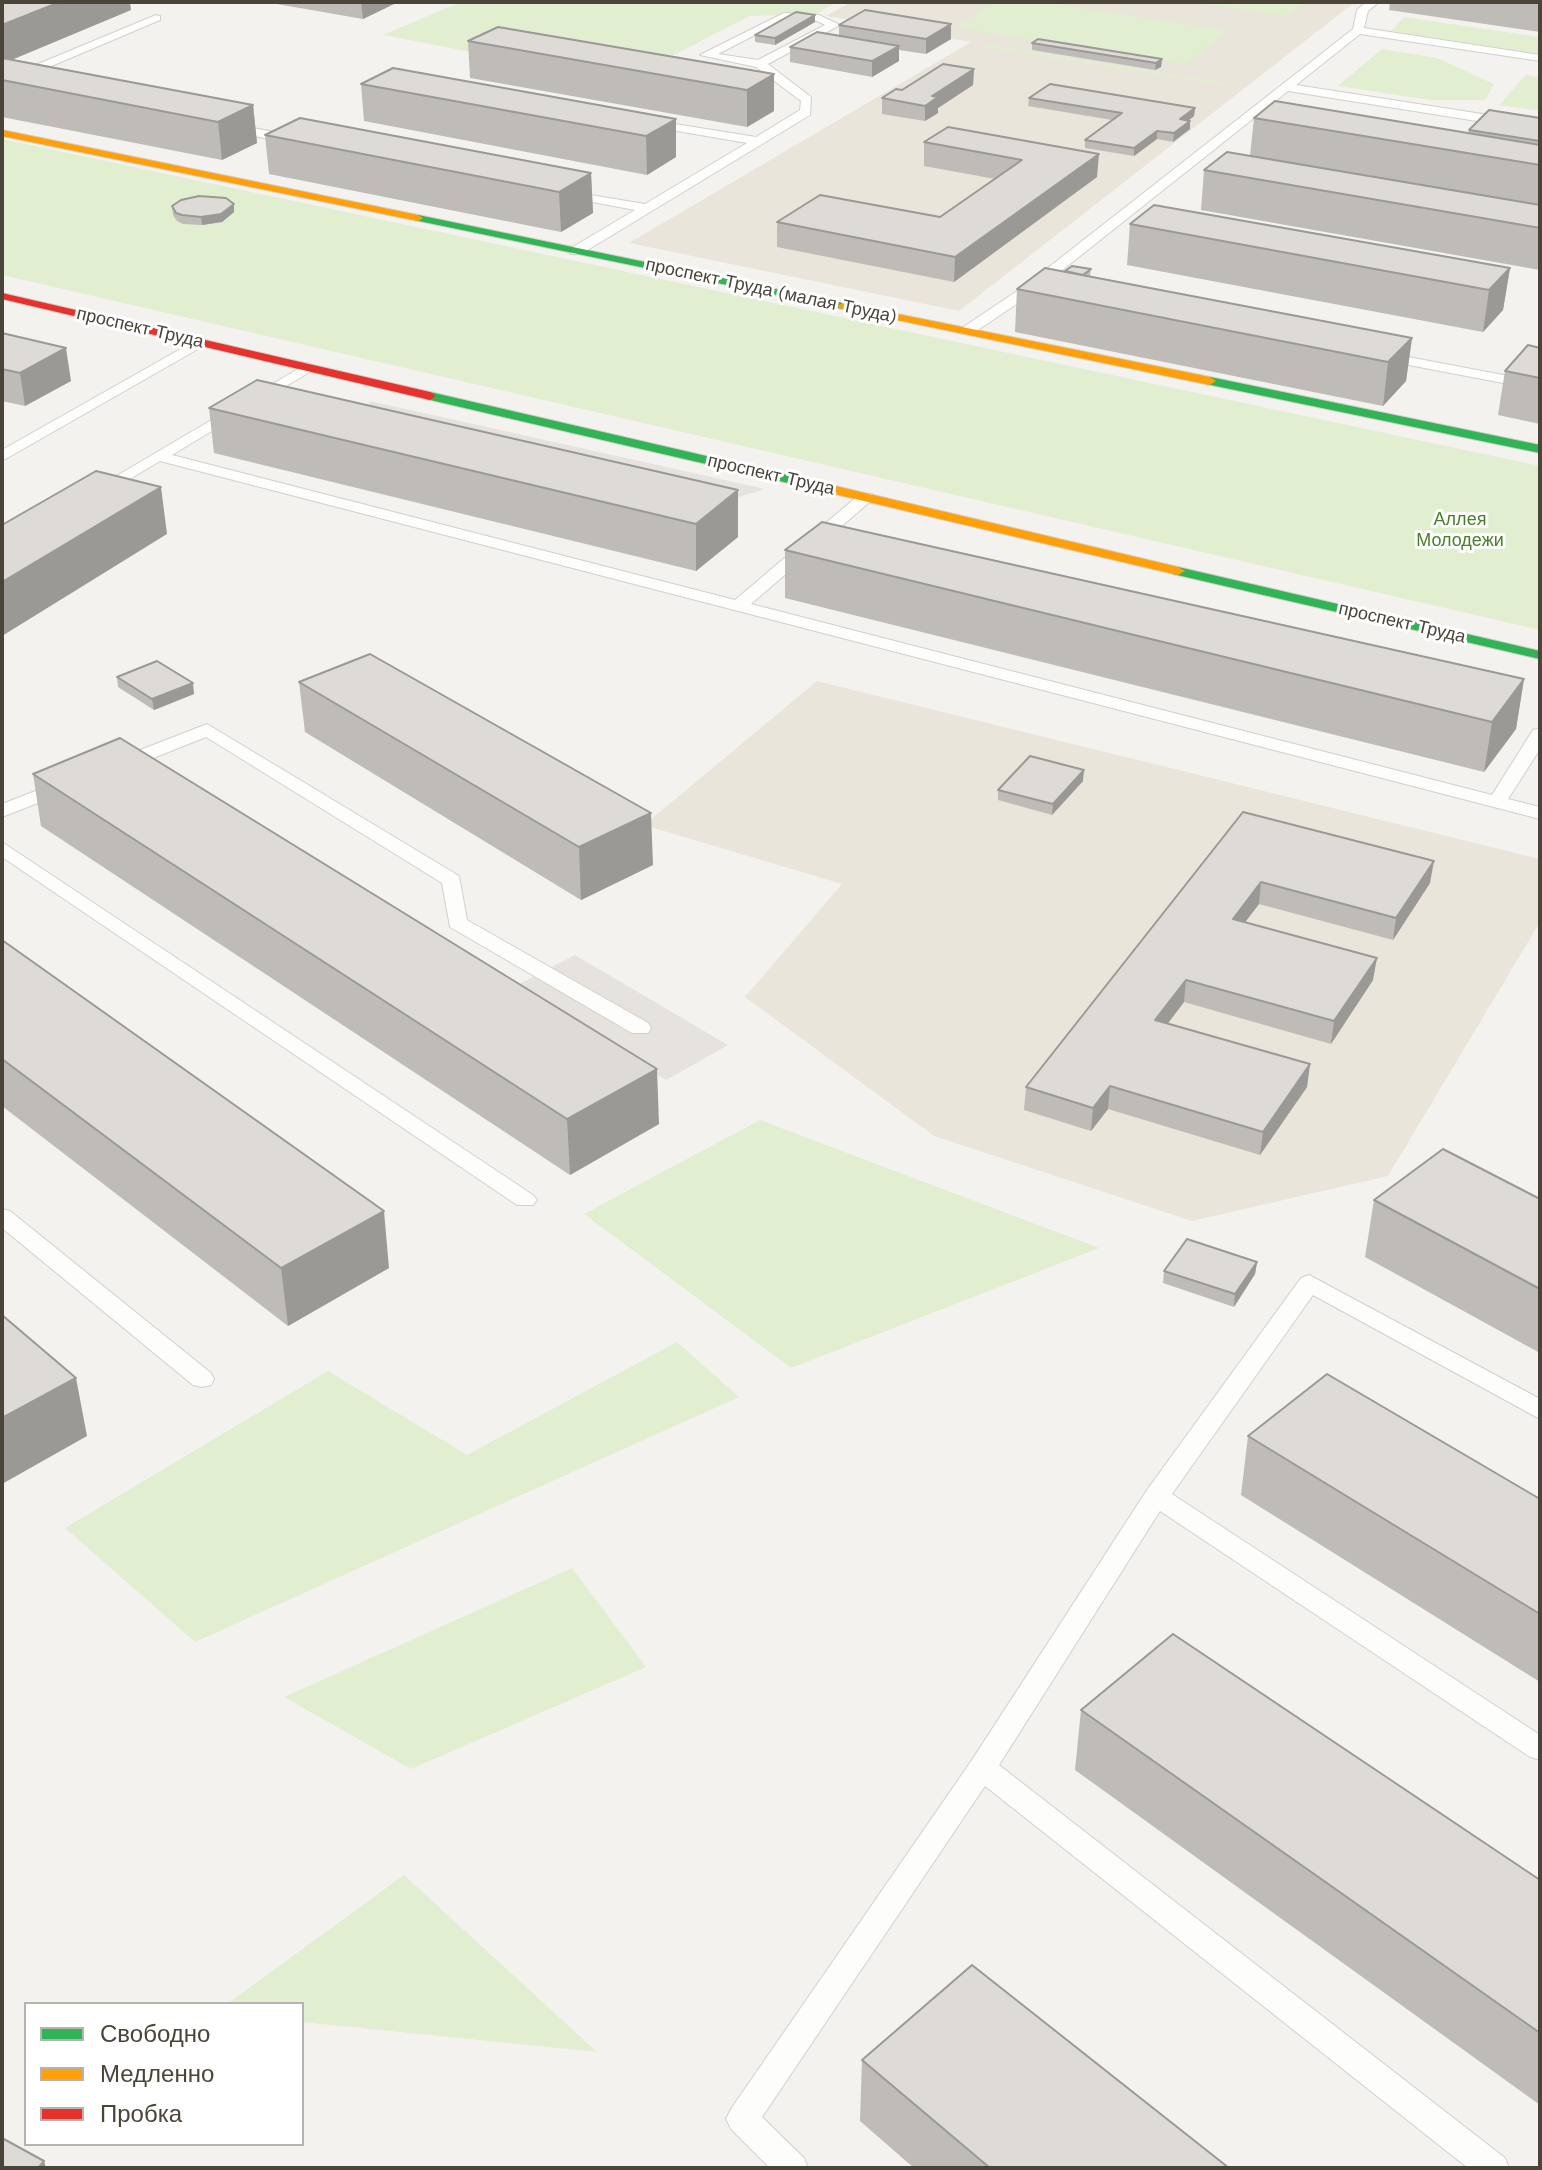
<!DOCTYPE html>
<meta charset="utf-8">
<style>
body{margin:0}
#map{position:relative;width:1542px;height:2170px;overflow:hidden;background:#f4f2ee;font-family:"Work Sans",sans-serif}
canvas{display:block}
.frame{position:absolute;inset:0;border:4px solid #4b4439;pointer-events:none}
.legend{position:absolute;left:24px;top:2002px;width:280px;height:144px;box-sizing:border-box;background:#fff;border:2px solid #b7b4b0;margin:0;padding:10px 14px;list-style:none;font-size:24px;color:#4b4439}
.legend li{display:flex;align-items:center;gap:16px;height:40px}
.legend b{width:40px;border:2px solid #b7b4b0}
</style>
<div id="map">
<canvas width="1542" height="2170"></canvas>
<div class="frame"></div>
<ul class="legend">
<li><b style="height:10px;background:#30b455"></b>Свободно</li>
<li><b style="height:10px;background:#ff9f0a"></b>Медленно</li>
<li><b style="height:10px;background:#e5322d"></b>Пробка</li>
</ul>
</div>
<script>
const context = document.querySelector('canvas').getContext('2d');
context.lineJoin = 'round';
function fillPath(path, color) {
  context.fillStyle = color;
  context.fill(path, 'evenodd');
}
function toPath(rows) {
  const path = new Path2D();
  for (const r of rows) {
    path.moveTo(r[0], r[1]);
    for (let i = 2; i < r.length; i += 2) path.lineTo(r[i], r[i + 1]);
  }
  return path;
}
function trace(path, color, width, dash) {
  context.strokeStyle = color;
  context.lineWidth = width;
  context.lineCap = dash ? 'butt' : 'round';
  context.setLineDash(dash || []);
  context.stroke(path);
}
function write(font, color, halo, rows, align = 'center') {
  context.font = font + ' "Work Sans",sans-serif';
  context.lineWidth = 6;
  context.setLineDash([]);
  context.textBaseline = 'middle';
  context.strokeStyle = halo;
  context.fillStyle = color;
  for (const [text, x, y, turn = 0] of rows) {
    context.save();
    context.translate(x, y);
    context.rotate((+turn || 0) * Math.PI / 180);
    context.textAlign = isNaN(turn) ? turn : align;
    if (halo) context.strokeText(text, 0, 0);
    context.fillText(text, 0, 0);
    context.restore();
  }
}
const education = toPath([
 [851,2,1355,2,959,311,629,243,971,42,826,16],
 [817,681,1540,859,1540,922,1388,1176,1192,1221,934,1136,745,997,842,884,644,825]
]);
const green = toPath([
 [461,2,836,2,816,14,750,16,623,81,383,35],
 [995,2,1046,2,1229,31,1185,64,955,28],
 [1189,2,1306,2,1287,16],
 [1404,17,1540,37,1540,54,1391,31],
 [985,44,1230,84,1228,86,981,46],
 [1382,49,1437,58,1494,84,1485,100,1430,100,1338,86],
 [1526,75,1540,77,1540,111,1499,105],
 [2,139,1540,466,1540,630,2,275],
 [760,1120,1099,1248,791,1368,584,1214],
 [677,1342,739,1397,195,1642,65,1528,328,1371,467,1455],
 [572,1568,646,1667,411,1769,284,1697],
 [404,1875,597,2052,302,2022,302,2004,227,2004]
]);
const parking = toPath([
 [370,401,765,489,720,503,366,420],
 [575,955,728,1045,666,1080,513,987]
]);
const lane = toPath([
 [1366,2,1379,2,1368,11,1364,28,1540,55,1540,61,1360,34,1296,85,1540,123,1540,131,1288,91,1036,291,972,334,962,334,962,328,1026,285,1353,29,1357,10,1366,2],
 [784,13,819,15,840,25,768,64,811,97,810,115,581,254,571,254,571,248,635,210,560,196,560,190,645,204,747,143,648,126,642,122,644,119,756,137,800,110,801,101,756,67,700,55,784,13],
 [786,19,817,21,825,25,758,60,718,54,786,19],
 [156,15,160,16,160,20,2,87,2,79,156,15],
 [227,123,295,136,301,140,295,144,223,130,223,124,227,123],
 [200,338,205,339,205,345,2,461,2,450,200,338],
 [1382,352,1540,382,1540,390,1377,359,1377,353,1382,352],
 [308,363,315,367,313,370,172,455,735,600,860,494,872,494,872,500,751,604,1492,795,1533,730,1540,728,1540,749,1508,799,1540,807,1540,819,160,461,105,494,93,494,91,491,308,363],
 [207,724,459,876,467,920,648,1023,651,1028,648,1033,632,1033,450,927,442,883,206,737,126,769,112,769,110,765,112,761,207,724],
 [64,780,73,786,71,790,2,817,2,804,64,780],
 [2,842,533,1195,537,1200,533,1205,517,1205,2,857,2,842],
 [2,1209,10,1211,211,1373,214,1379,211,1385,202,1387,193,1385,2,1228,2,1209],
 [1309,1275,1540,1399,1540,1419,1313,1295,1172,1494,1540,1735,1540,1760,1530,1757,1160,1511,999,1765,1505,2158,1509,2168,1468,2168,985,1786,762,2117,804,2158,808,2168,770,2168,731,2129,726,2119,731,2109,972,1760,1147,1490,1301,1278,1309,1275]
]);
const fast = toPath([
 [418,215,843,303,849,306,843,309,414,220,414,216,418,215],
 [1210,377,1540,445,1540,453,1206,384,1204,381,1210,377],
 [430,392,814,481,821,485,814,489,426,399,426,393,430,392],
 [1178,567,1540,651,1540,659,1173,574,1171,571,1178,567]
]);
const slow = toPath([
 [2,130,418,215,423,218,418,221,2,136,2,130],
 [843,303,1210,377,1216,381,1210,385,839,308,837,306,843,303],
 [814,481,1178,567,1185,571,1178,575,809,488,807,485,814,481]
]);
const jam = toPath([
 [2,293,430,392,436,396,430,400,2,299,2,293]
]);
const wall = toPath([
 [2,2,131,10,12,59,253,105,257,143,222,160,2,117],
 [265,2,394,2,394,4,363,19],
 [1390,2,1540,2,1540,32,1389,10],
 [815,15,815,22,775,45,755,42,755,35],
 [839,25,951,39,926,54,899,50,899,61,872,77,790,62,790,47,839,36],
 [468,41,774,74,774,111,747,127,470,78],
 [1032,43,1162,59,1161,67,1155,70,1032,50],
 [974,69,973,85,938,108,938,113,925,121,882,114,882,98,902,90],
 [361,84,676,119,676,157,647,175,364,121],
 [1029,98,1195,108,1194,116,1188,121,1190,129,1173,142,1157,139,1134,156,1085,148,1085,140,1112,120,1028,106],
 [1254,118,1468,133,1469,130,1540,118,1540,270,1201,210,1204,170,1250,156],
 [948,127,1097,177,954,282,777,247,777,222,940,217,995,179,924,166,924,142],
 [265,135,591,173,593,213,561,232,269,174],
 [234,204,234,212,222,222,202,225,183,224,177,221,173,215,172,206],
 [1130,224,1510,268,1503,310,1483,332,1127,265],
 [1091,269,1090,276,1412,338,1406,381,1383,406,1015,332,1017,289,1065,271],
 [2,333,71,381,25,406,2,401],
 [1540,348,1540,424,1498,415,1505,371],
 [209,408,738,490,738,537,696,571,214,453],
 [785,550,1524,679,1516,729,1484,772,785,598],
 [117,677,194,694,154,710,118,687],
 [299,682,653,865,581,900,305,732],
 [33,774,659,1124,570,1175,41,826],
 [1083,781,1052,815,998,800,998,790],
 [1243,812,1430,883,1393,940,1259,904,1245,922,1373,980,1331,1044,1184,1002,1168,1023,1310,1064,1307,1087,1260,1155,1108,1109,1091,1131,1024,1110,1026,1087],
 [2,940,389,1268,288,1326,2,1106],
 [1540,1199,1540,1353,1365,1257,1374,1200],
 [1257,1262,1255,1274,1234,1307,1163,1283,1164,1271],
 [1248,1436,1540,1499,1540,1682,1241,1495],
 [1081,1710,1540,1880,1540,2105,1075,1770],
 [862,2060,1229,2168,914,2168,860,2121]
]);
const shadedWall = toPath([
 [60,2,130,2,131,10,2,64,2,25],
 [361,2,394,2,394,4,363,19],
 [815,15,815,22,775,45,775,38],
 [951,24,951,39,926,54,926,39],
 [899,46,899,61,872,77,872,61],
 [1162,59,1161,67,1155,70,1156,63],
 [974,69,973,85,938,108,938,113,925,121,925,106,932,96],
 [774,74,774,111,747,127,747,90],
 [253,105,257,143,222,160,218,122],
 [1195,108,1194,116,1179,128,1180,119],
 [676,119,676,157,647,175,646,136],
 [1190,121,1190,129,1173,142,1174,133],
 [1157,131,1157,139,1134,156,1134,148],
 [1099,154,1097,177,954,282,955,257],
 [591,173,593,213,561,232,559,192],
 [234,204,234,212,222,222,202,225,201,217],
 [1510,268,1503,310,1483,332,1489,290],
 [1412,338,1406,381,1383,406,1388,362],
 [66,348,71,381,25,406,20,373],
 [161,487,167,534,2,636,2,582],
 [738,490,738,537,696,571,696,524],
 [1524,679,1516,729,1484,772,1492,722],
 [193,683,194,694,154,710,152,699],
 [1084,770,1083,781,1052,815,1053,804],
 [651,813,653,865,581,900,579,847],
 [1434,861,1430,883,1393,940,1396,918],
 [1261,882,1259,904,1231,941,1233,919],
 [1377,958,1373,980,1331,1044,1334,1021],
 [1186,980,1184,1002,1153,1043,1155,1020],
 [1310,1064,1307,1087,1260,1155,1263,1132],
 [657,1069,659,1124,570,1175,567,1119],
 [1110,1086,1108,1109,1091,1131,1093,1108],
 [384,1211,389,1268,288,1326,281,1268],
 [1257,1262,1255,1274,1234,1307,1235,1294],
 [76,1378,87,1436,2,1484,2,1418],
 [44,2161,46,2168,38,2168]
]);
const building = toPath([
 [2,2,60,2,2,25,2,2],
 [865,10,951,24,926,39,839,25,865,10],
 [796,12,815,15,775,38,755,35,796,12],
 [498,27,774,74,747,90,468,41,498,27],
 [817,32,899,46,872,61,790,47,817,32],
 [1038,39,1162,59,1156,63,1032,43,1038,39],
 [2,58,253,105,218,122,2,80,2,58],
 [943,64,974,69,932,96,938,97,925,106,882,98,896,89,902,90,943,64],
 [393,68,676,119,646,136,361,84,393,68],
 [1050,84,1195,108,1180,119,1190,121,1174,133,1157,131,1134,148,1085,140,1122,113,1029,98,1050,84],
 [1275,101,1540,145,1540,165,1254,118,1275,101],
 [1489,110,1540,118,1540,141,1469,130,1489,110],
 [300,118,591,173,559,192,265,135,300,118],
 [948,127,1099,154,955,257,777,222,820,195,940,217,1022,160,924,142,948,127],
 [1227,152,1540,205,1540,228,1204,170,1227,152],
 [199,196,226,198,234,204,221,214,201,217,182,215,176,213,172,206,181,200,199,196],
 [1154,205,1510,268,1489,290,1130,224,1154,205],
 [1072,266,1091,269,1083,275,1065,271,1072,266],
 [1045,268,1412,338,1388,362,1017,289,1045,268],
 [2,333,66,348,20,373,2,369,2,333],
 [1528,345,1540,348,1540,378,1505,371,1528,345],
 [257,380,738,490,696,524,209,408,257,380],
 [96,471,161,487,2,582,2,525,96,471],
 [822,522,1524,679,1492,722,785,550,822,522],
 [370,654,651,813,579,847,299,682,370,654],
 [157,661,193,683,152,699,117,677,157,661],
 [120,738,657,1069,567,1119,33,774,120,738],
 [1030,756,1084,770,1053,804,998,790,1030,756],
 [1243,812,1434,861,1396,918,1261,882,1233,919,1377,958,1334,1021,1186,980,1155,1020,1310,1064,1263,1132,1110,1086,1093,1108,1026,1087,1243,812],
 [2,940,384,1211,281,1268,2,1059,2,940],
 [1443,1149,1540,1199,1540,1289,1374,1200,1443,1149],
 [1187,1239,1257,1262,1235,1294,1164,1271,1187,1239],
 [2,1315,76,1378,2,1418,2,1315],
 [1327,1374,1540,1499,1540,1614,1248,1436,1327,1374],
 [1173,1634,1540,1880,1540,2033,1081,1710,1173,1634],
 [972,1965,1229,2168,990,2168,862,2060,972,1965],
 [2,2138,44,2161,38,2168,2,2168,2,2138]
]);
const farStreetnames = [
 ["проспект Труда (малая Труда)",771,291,12],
 ["проспект Труда",140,328,13],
 ["проспект Труда",771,475,13],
 ["проспект Труда",1402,623,13]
];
const farParknames = [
 ["Аллея",1460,520],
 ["Молодежи",1460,541]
];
fillPath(education, '#eae5da');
fillPath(green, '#e1eecf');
fillPath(parking, '#e6e3df');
trace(lane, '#d2d0cb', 2);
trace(fast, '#d3cfc5', 2);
trace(slow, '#d3cfc5', 2);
trace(jam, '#d3cfc5', 2);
fillPath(lane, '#fdfdfc');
fillPath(fast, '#30b455');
fillPath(slow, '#ff9f0a');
fillPath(jam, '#e5322d');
fillPath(wall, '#bfbcb8');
fillPath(shadedWall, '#9b9996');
fillPath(building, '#dedbd6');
trace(building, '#9b9996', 2);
write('18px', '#4b4439', '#fff', farStreetnames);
write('18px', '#4a7f2a', '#fff', farParknames);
</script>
